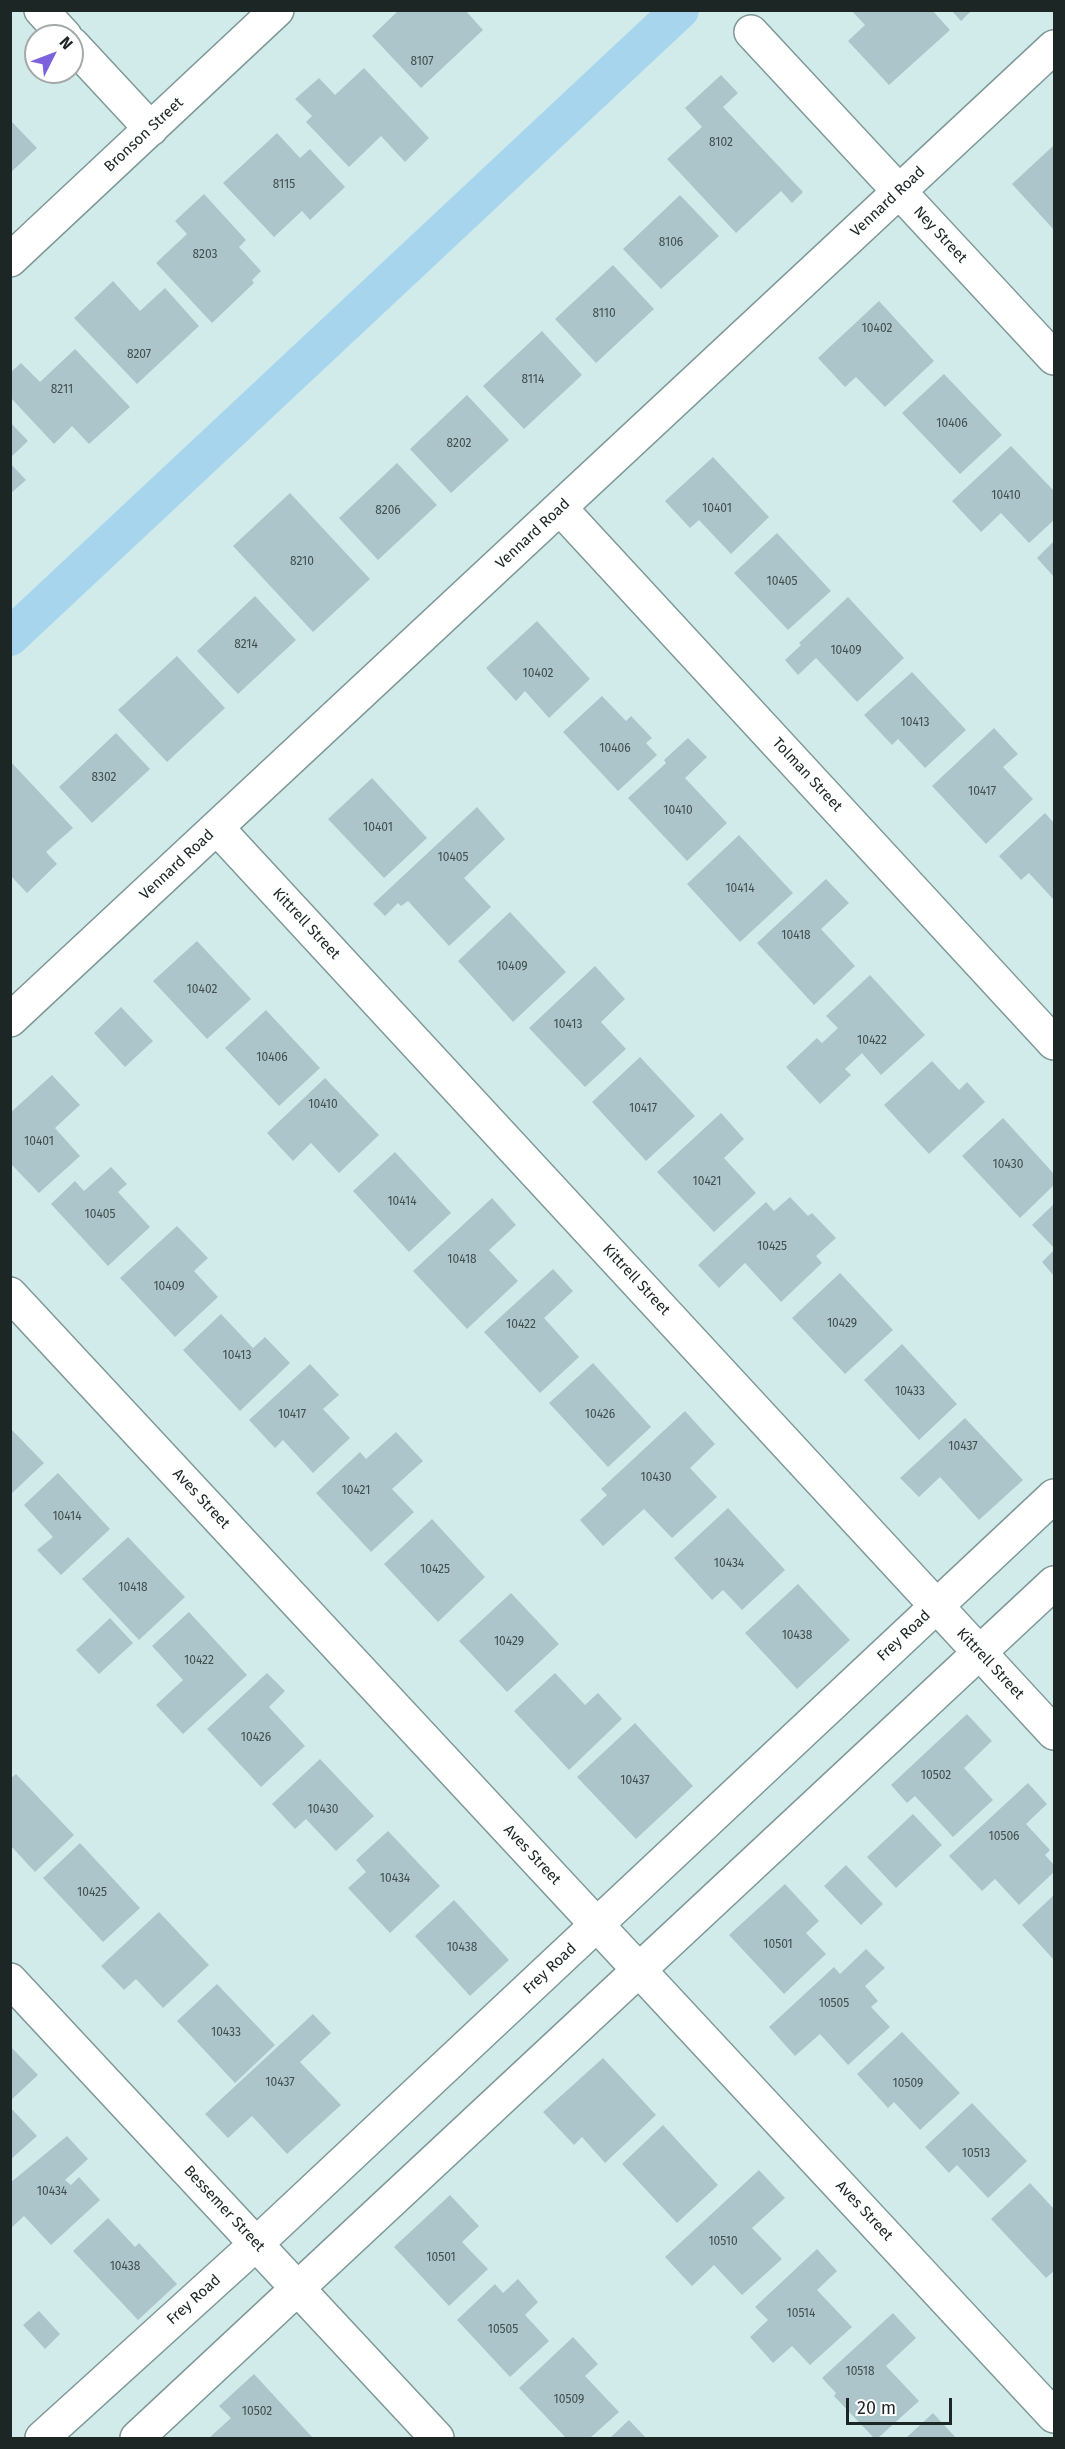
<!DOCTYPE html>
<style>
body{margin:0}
#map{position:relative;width:1065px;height:2449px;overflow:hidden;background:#d1ebea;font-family:"Fira Sans",sans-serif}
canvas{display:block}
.frame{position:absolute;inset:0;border:12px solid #1c2625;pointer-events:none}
.north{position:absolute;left:24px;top:24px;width:60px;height:60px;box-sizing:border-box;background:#fff;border:2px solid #a4a8a8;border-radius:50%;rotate:48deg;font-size:16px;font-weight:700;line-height:24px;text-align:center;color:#1c2625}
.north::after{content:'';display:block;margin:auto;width:21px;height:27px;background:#7c62dd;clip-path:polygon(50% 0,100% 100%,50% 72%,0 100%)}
.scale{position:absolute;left:846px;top:2398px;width:106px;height:27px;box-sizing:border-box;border:3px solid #1c2625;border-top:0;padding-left:8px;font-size:18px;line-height:21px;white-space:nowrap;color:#1c2625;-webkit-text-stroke:4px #fff;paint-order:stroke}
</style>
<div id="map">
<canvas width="1065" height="2449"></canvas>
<div class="frame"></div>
<div class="north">N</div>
<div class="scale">20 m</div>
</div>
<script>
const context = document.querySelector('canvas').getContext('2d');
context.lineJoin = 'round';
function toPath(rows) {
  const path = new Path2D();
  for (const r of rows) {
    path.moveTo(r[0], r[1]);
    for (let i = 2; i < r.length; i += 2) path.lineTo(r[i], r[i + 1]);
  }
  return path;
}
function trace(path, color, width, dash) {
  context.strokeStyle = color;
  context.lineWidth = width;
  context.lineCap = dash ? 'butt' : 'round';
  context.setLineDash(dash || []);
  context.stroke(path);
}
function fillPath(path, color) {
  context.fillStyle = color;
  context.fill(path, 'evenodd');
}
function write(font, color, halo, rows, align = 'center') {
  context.font = font + ' "Fira Sans",sans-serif';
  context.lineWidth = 4.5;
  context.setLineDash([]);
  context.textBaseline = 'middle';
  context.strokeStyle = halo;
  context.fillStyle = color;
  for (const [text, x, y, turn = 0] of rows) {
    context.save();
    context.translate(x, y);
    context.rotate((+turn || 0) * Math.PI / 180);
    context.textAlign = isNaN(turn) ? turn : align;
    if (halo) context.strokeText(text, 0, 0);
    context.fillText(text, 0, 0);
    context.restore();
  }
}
const canal = toPath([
 [10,637,680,10]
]);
const building = toPath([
 [399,10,465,10,483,30,421,88,372,36],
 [851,10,932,10,950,30,889,85,848,41,865,25],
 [951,10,972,10,961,21],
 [364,68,429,138,405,162,381,136,349,167,306,122,312,116,295,99,319,78,335,95],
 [721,75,738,93,723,107,803,192,792,203,781,191,736,233,667,159,702,127,685,108],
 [10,120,37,148,10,173],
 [277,133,300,158,310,149,345,187,310,220,302,211,274,237,223,183],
 [1053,146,1054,148,1054,230,1012,184],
 [204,194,246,240,239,247,261,271,252,280,254,283,212,323,156,263,187,234,175,221],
 [680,195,719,236,661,289,623,249],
 [613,265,654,309,596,363,555,319],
 [113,281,140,311,165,288,199,326,137,384,74,318],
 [879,301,934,361,885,407,856,377,845,387,818,358],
 [542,331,582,375,524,429,483,386],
 [75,349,130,407,89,444,72,426,54,444,10,397,10,373,21,363,40,382],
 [944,374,1002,435,960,474,902,413],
 [467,395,509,440,451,493,410,449],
 [10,422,28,441,10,458],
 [1011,446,1054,491,1054,520,1029,543,1001,513,981,532,952,501],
 [713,457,769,517,731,554,699,520,690,528,665,501],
 [10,463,26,480,10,494],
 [397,463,437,505,378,560,339,518],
 [290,493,370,579,313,632,233,546],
 [777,533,831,591,788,630,734,573],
 [1054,541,1054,577,1037,558],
 [255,596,296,640,238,694,197,651],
 [848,597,904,658,857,702,816,658,798,675,785,660,801,645,799,643],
 [537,621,590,679,549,718,525,691,516,701,486,668],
 [177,656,225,708,167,762,118,710],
 [912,672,966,730,925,768,898,739,892,745,864,715],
 [602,696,626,721,631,716,652,738,646,743,657,755,618,791,563,732],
 [994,728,1018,754,1003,767,1033,799,986,844,932,786],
 [116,733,150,769,92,823,59,787],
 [688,738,707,757,685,778,727,823,687,861,628,798,666,763,664,760],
 [10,761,73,828,46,852,57,864,27,893,10,875],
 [372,778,427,838,384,878,328,819],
 [477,807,505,839,464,878,491,907,449,946,408,901,401,906,398,903,385,916,373,904],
 [1045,813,1054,823,1054,900,1029,873,1021,880,999,856],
 [739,835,793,893,740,942,687,884],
 [826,879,849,903,821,929,855,966,814,1005,757,943],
 [510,912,566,972,513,1022,458,961],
 [197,941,251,999,207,1039,153,981],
 [595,966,625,999,601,1022,626,1049,585,1087,529,1028],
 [870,975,925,1035,881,1075,862,1053,845,1069,851,1075,820,1104,786,1067,817,1038,822,1043,838,1028,826,1016],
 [121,1007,153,1041,125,1067,94,1033],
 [266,1010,320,1068,279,1106,225,1048],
 [640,1057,695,1116,646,1161,592,1102],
 [932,1061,959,1090,967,1082,985,1102,929,1154,884,1105],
 [52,1075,80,1105,55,1128,80,1156,39,1193,10,1163,10,1113],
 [325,1078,379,1135,339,1173,311,1143,293,1161,267,1133],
 [721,1113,744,1139,724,1158,756,1193,714,1232,657,1172],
 [1003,1118,1054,1174,1054,1185,1020,1218,962,1156],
 [395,1152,451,1213,409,1252,353,1191],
 [111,1167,127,1184,118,1192,150,1227,108,1266,51,1204,75,1181,84,1191],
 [790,1197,808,1216,812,1213,836,1238,816,1256,822,1263,781,1302,745,1263,719,1288,698,1265,766,1202,774,1211],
 [492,1198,516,1225,489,1250,518,1281,467,1329,413,1271],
 [1054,1204,1054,1248,1032,1225],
 [177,1226,208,1258,194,1271,218,1297,175,1337,120,1278],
 [1054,1250,1054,1276,1042,1262],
 [553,1269,573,1291,544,1318,579,1357,540,1393,484,1332],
 [840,1273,893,1330,845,1374,792,1318],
 [221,1314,253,1348,265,1337,290,1363,240,1411,183,1350],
 [902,1344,957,1404,919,1440,864,1380],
 [593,1363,651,1427,608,1467,549,1403],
 [310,1364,339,1395,323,1409,350,1438,313,1473,283,1440,275,1448,249,1420],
 [685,1411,715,1444,690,1468,717,1497,672,1538,644,1509,603,1546,580,1520,607,1495,601,1489],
 [965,1418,1023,1480,979,1520,940,1477,919,1497,900,1478],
 [10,1428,44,1463,10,1495],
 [396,1432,423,1461,392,1489,414,1512,371,1552,316,1493,360,1452,366,1459],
 [58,1473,110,1529,61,1575,37,1550,53,1537,24,1505],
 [728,1508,785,1570,742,1610,723,1590,712,1600,674,1558],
 [432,1519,485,1577,438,1622,384,1564],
 [128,1537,185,1597,139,1640,82,1579],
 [798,1584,850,1640,797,1689,745,1633],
 [511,1593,559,1644,507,1692,459,1641],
 [189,1612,247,1675,183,1734,156,1705,183,1680,152,1646],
 [110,1618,133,1643,99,1674,76,1650],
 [267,1673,285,1691,269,1707,305,1746,261,1787,207,1729],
 [555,1673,585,1705,598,1693,622,1719,569,1770,514,1711],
 [967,1714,992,1741,964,1768,993,1800,953,1837,915,1796,907,1803,891,1785],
 [635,1723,693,1786,636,1839,577,1777],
 [320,1759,374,1816,336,1851,306,1819,295,1829,272,1804],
 [16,1774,74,1835,35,1872,10,1845,10,1779],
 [1028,1783,1047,1804,1026,1824,1050,1850,1045,1855,1054,1865,1054,1872,1019,1905,995,1879,982,1891,949,1856],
 [913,1814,942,1845,896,1888,867,1857],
 [388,1831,440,1886,390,1933,348,1888,366,1872,356,1860],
 [80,1843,140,1908,103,1942,43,1878],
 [846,1865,883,1904,861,1925,824,1886],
 [785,1884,819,1921,806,1933,826,1954,784,1994,729,1935],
 [1054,1895,1054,1960,1022,1925],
 [454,1900,509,1960,470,1996,415,1936],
 [159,1912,209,1965,163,2008,136,1979,124,1990,101,1966],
 [866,1949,885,1968,865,1986,878,2001,871,2007,890,2027,848,2065,820,2034,795,2056,769,2027,834,1967,840,1974],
 [217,1984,275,2045,235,2083,177,2021],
 [313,2014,331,2033,300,2062,341,2105,287,2154,252,2116,228,2138,205,2114],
 [902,2032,960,2093,920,2130,894,2102,888,2108,857,2074],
 [10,2046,38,2075,10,2101],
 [603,2058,656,2115,605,2163,582,2137,574,2145,543,2112],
 [972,2103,1027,2161,988,2198,957,2165,949,2173,925,2147],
 [10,2107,37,2136,10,2160],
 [663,2125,718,2185,677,2223,622,2164],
 [67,2136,88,2159,65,2180,71,2185,79,2177,100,2200,51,2245,24,2216,10,2229,10,2183],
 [759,2170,785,2198,752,2228,782,2259,742,2295,714,2265,692,2286,665,2257],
 [1030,2183,1054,2209,1054,2271,1046,2278,991,2219],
 [450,2195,479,2226,462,2242,488,2269,449,2306,394,2247],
 [108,2218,135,2247,139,2243,177,2284,138,2320,73,2251],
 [817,2249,837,2271,817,2290,852,2327,810,2365,792,2346,773,2363,750,2337,768,2320,755,2307],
 [518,2279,538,2302,525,2315,549,2341,510,2377,457,2320,495,2284,503,2293],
 [39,2311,60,2334,45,2349,23,2325],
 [893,2313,916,2338,886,2366,919,2401,878,2438,874,2438,834,2396,836,2393,822,2378],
 [573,2337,598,2364,585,2376,619,2412,590,2438,566,2438,519,2388],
 [254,2374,312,2437,310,2438,209,2438,231,2418,219,2406],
 [933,2413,956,2438,906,2438],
 [629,2420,646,2438,610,2438]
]);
const street = toPath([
 [41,10,65,36],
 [751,32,1054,358],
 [72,44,151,129],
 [10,260,277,10],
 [560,508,1054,1043],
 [217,828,1054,1733],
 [10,1020,1054,47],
 [10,1294,1054,2416],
 [10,1980,437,2438]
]);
const secondary = toPath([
 [42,2438,256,2244,1054,1496],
 [137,2438,1054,1583]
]);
const numberNames = [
 ["8107",422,62],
 ["8102",721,143],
 ["8115",284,185],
 ["8106",671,243],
 ["8203",205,255],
 ["8110",604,314],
 ["10402",877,329],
 ["8207",139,355],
 ["8114",533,380],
 ["8211",62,390],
 ["10406",952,424],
 ["8202",459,444],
 ["10410",1006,496],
 ["10401",717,509],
 ["8206",388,511],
 ["8210",302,562],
 ["10405",782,582],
 ["8214",246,645],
 ["10409",846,651],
 ["10402",538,674],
 ["10413",915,723],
 ["10406",615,749],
 ["8302",104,778],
 ["10417",982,792],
 ["10410",678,811],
 ["10401",378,828],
 ["10405",453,858],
 ["10414",740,889],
 ["10418",796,936],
 ["10409",512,967],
 ["10402",202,990],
 ["10413",568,1025],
 ["10422",872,1041],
 ["10406",272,1058],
 ["10410",323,1105],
 ["10417",643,1109],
 ["10401",39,1142],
 ["10430",1008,1165],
 ["10421",707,1182],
 ["10414",402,1202],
 ["10405",100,1215],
 ["10425",772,1247],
 ["10418",462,1260],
 ["10409",169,1287],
 ["10429",842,1324],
 ["10422",521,1325],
 ["10413",237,1356],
 ["10433",910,1392],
 ["10417",292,1415],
 ["10426",600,1415],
 ["10437",963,1447],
 ["10430",656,1478],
 ["10421",356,1491],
 ["10414",67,1517],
 ["10434",729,1564],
 ["10425",435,1570],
 ["10418",133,1588],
 ["10438",797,1636],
 ["10429",509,1642],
 ["10422",199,1661],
 ["10426",256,1738],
 ["10502",936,1776],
 ["10437",635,1781],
 ["10430",323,1810],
 ["10506",1004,1837],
 ["10434",395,1879],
 ["10425",92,1893],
 ["10501",778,1945],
 ["10438",462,1948],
 ["10505",834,2004],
 ["10433",226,2033],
 ["10437",280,2083],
 ["10509",908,2084],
 ["10513",976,2154],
 ["10434",52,2192],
 ["10510",723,2242],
 ["10501",441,2258],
 ["10438",125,2267],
 ["10514",801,2314],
 ["10505",503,2330],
 ["10518",860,2372],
 ["10509",569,2400],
 ["10502",257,2412]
];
const streetNames = [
 ["Bronson Street",144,135,-43],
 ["Vennard Road",888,202,-43],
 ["Ney Street",940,235,47],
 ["Vennard Road",533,534,-43],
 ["Tolman Street",807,775,47],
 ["Vennard Road",177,865,-43],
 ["Kittrell Street",306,924,47],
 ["Kittrell Street",636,1280,47],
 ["Aves Street",201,1499,47],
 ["Frey Road",904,1636,-43],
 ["Kittrell Street",990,1664,47],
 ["Aves Street",532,1855,47],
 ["Frey Road",550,1969,-43],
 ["Bessemer Street",224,2209,47],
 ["Aves Street",864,2211,47],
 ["Frey Road",194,2300,-42]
];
trace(canal, '#a7d5ee', 38);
fillPath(building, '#acc5cb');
trace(street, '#7f9897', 36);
trace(secondary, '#7f9897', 36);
trace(street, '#fff', 33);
trace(secondary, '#fff', 33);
write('12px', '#404e4e', null, numberNames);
write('15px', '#1c2625', '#fff', streetNames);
</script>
